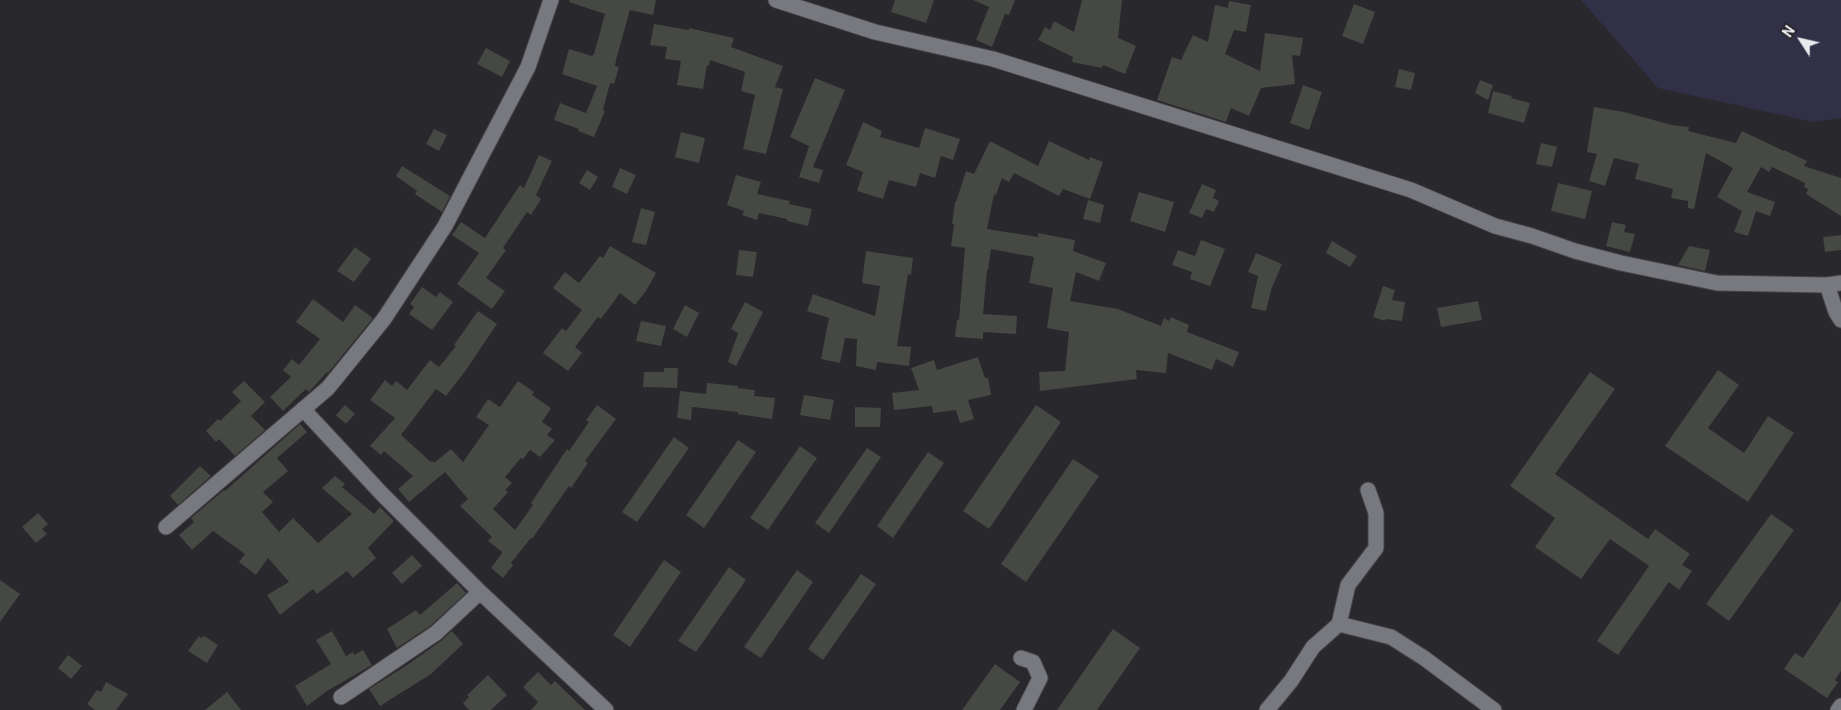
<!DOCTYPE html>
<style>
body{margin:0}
#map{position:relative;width:1841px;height:710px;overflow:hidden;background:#28282d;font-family:Roboto,sans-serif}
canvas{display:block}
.north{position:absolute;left:1776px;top:15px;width:50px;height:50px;-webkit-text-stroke:4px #28282d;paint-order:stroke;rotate:305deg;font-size:14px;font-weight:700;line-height:20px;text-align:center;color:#e9eaed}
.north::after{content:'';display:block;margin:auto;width:18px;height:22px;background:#e9eaed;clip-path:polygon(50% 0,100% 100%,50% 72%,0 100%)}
</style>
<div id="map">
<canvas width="1841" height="710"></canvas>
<div class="north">N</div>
</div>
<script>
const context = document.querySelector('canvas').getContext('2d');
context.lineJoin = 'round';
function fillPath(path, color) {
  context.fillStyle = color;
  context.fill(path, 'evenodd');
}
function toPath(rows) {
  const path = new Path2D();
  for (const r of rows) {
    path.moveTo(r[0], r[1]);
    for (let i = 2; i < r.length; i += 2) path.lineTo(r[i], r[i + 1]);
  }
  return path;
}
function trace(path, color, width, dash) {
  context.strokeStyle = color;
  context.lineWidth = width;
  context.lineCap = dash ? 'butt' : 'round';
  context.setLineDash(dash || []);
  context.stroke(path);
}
const green = toPath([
 [1581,0,1841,0,1841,118,1813,122,1658,88]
]);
const building = toPath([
 [570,0,656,0,653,15,630,10,616,60,615,66,619,67,614,84,610,83,603,110,605,111,594,137,578,131,579,129,554,120,560,103,586,113,597,86,562,74,569,49,592,56,594,54,605,14,569,2],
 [895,0,934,0,926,23,891,12],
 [973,0,1015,0,1009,15,1005,14,992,47,976,40,989,7],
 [1082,0,1122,0,1118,38,1136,46,1125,74,1103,65,1102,68,1072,62,1073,57,1038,40,1045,27,1050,30,1054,21,1074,32],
 [1229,1,1251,5,1246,32,1234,30,1225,54,1260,71,1265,33,1303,38,1300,56,1292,55,1295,84,1261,88,1249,116,1231,108,1226,122,1157,100,1172,57,1181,60,1193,35,1208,42,1215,5,1228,8],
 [1354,4,1375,12,1363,44,1342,36],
 [654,24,689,30,689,28,734,38,731,47,783,66,775,87,783,89,766,154,743,149,755,95,741,91,745,72,710,60,709,66,707,65,703,89,677,85,681,61,665,59,667,47,650,45],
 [486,48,510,61,502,77,477,64],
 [1399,69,1415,73,1411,90,1395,87],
 [815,78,845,90,813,167,823,170,819,183,799,177,809,146,790,137],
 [1480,80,1493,85,1488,100,1475,93],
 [1303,85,1322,92,1309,130,1290,123],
 [1493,91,1512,96,1511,98,1530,103,1524,123,1488,113],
 [1594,107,1624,112,1672,125,1689,127,1688,131,1736,143,1742,131,1784,151,1784,150,1807,161,1804,166,1841,178,1841,216,1806,194,1808,189,1804,187,1805,183,1772,167,1769,172,1761,167,1747,192,1775,202,1770,216,1756,211,1748,236,1734,232,1742,211,1717,197,1733,168,1706,153,1694,209,1688,208,1688,201,1671,198,1673,189,1635,179,1639,164,1614,158,1605,186,1589,181,1597,154,1587,152],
 [863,122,882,131,880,137,919,148,925,128,960,139,953,160,941,156,935,178,920,173,916,187,889,180,883,199,857,191,863,172,846,165],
 [434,129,447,135,439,151,426,144],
 [681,132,705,138,699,163,675,157],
 [990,141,1038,166,1049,141,1089,160,1090,157,1103,162,1090,199,1063,189,1059,196,1014,173,1009,182,1002,178,996,195,994,194,987,229,1038,237,1038,233,1075,240,1073,251,1106,263,1099,281,1076,272,1070,301,1118,309,1161,326,1164,318,1169,321,1171,317,1189,325,1187,332,1239,352,1233,367,1216,359,1212,370,1168,353,1166,373,1136,370,1137,379,1040,391,1039,372,1065,371,1069,332,1047,328,1053,288,1029,283,1034,257,991,249,988,270,987,270,983,314,1017,316,1016,334,983,332,983,339,955,337,957,320,959,320,965,248,951,246,954,224,952,224,955,202,956,202,966,171,974,174],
 [1541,143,1557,147,1552,167,1536,164],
 [539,155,552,161,536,195,541,199,531,215,527,212,503,248,506,250,486,278,505,291,492,309,457,284,479,253,452,235,461,222,485,238,520,185,524,188],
 [402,166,450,196,442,212,415,194,417,191,396,176],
 [620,168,636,175,627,194,612,187],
 [587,170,598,177,590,190,579,183],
 [736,175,761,182,757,194,790,201,789,204,812,209,808,226,787,221,787,219,759,213,757,220,742,215,744,211,727,205],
 [1558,183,1592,191,1585,219,1551,211],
 [1202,184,1216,190,1213,198,1219,201,1214,212,1206,209,1202,218,1189,213],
 [1139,192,1174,202,1165,232,1130,221],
 [1088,200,1104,205,1100,223,1083,219],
 [641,208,655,212,646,245,632,242],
 [1612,222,1626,225,1624,232,1635,234,1630,252,1606,246],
 [1841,235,1841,250,1825,252,1823,237],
 [1201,240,1225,249,1210,286,1190,279,1192,272,1172,265,1178,250,1195,256],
 [1332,241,1357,256,1350,267,1326,253],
 [610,246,656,273,646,291,635,305,620,293,601,319,598,317,575,347,582,353,568,371,543,353,562,328,566,331,582,310,553,288,565,272,579,283,600,256,603,258],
 [1689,246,1710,250,1705,271,1678,265],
 [355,247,371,259,354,282,337,271],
 [739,250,757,252,753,277,736,275],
 [866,251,913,258,911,275,908,274,897,346,911,347,909,366,877,362,876,370,856,366,857,339,845,338,840,363,821,359,829,318,807,311,813,294,875,316,880,286,862,283],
 [1256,253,1282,264,1271,290,1266,311,1251,308,1258,276,1248,272],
 [1383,286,1395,290,1392,300,1405,302,1402,321,1385,319,1385,321,1373,317],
 [422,287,436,297,440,292,453,302,432,330,409,314,414,307,410,304],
 [313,299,343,322,355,305,373,318,328,373,327,372,309,392,306,389,283,411,270,397,291,377,283,370,292,359,299,365,320,339,296,322],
 [1478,301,1482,320,1441,327,1437,308],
 [745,302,763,312,736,366,728,362,738,333,731,329],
 [685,305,699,313,687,337,673,329],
 [478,311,497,324,466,370,446,396,436,389,401,435,431,462,432,461,434,463,451,449,463,462,489,425,476,417,488,399,500,407,518,381,534,392,532,395,551,408,542,422,552,429,547,435,555,440,540,457,530,450,523,459,521,458,505,477,512,483,505,490,508,492,493,509,515,530,533,505,531,503,567,449,569,451,589,422,586,420,597,405,616,419,585,461,588,463,571,488,569,486,532,539,531,538,511,563,513,565,503,578,491,568,502,553,501,551,488,541,492,537,460,506,468,499,445,472,409,502,398,489,413,476,384,451,381,455,370,446,395,418,370,400,385,380,392,386,396,381,407,390,430,360,439,367,456,346,454,345],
 [641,321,666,326,661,346,636,341],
 [978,357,985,378,988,378,991,395,968,400,974,419,960,423,956,410,933,413,932,406,894,410,892,393,919,390,911,368,934,360,937,370],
 [664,368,678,368,677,388,643,387,644,372,664,372],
 [1718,370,1739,385,1708,428,1744,453,1768,416,1794,433,1748,502,1665,446],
 [1590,372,1615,389,1555,474,1648,539,1655,529,1690,554,1682,565,1692,571,1679,590,1669,582,1618,655,1597,641,1649,566,1610,539,1581,579,1535,547,1555,518,1510,486],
 [244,381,265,402,251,416,265,430,235,456,219,439,216,442,206,431,218,419,220,421,241,401,232,392],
 [707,383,738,386,738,388,755,390,754,396,775,398,772,419,738,414,738,412,692,407,691,420,677,418,680,391,706,394],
 [804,395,834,400,830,420,800,415],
 [345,405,355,414,346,424,336,415],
 [1036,405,1061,422,989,529,963,511],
 [855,407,881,408,880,427,855,427],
 [300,424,307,432,277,458,288,471,263,492,273,502,262,512,279,532,293,518,318,543,352,514,322,488,335,476,345,484,342,487,374,514,380,507,394,521,368,548,376,558,353,578,347,571,317,594,313,589,280,615,267,595,289,582,268,558,256,575,239,562,245,554,213,531,192,550,179,535,194,522,191,518,224,490,225,491],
 [674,437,689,448,637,522,622,512],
 [738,440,756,452,704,528,686,515],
 [800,446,817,458,768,530,750,518],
 [867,448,881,457,829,533,815,523],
 [928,452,944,463,893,538,877,526],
 [1073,459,1099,476,1026,582,1001,564],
 [200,466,211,476,178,505,170,496],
 [38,513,48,524,42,529,47,534,36,543,22,527],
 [1771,514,1794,530,1729,621,1706,604],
 [412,555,422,566,402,584,392,573],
 [664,560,681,572,630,647,613,635],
 [729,567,746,580,696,652,678,641],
 [797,570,813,582,761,658,744,647],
 [861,574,876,584,823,660,808,649],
 [0,580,20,594,0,622],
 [457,583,466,593,430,626,397,648,387,629,416,610,420,615],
 [1841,601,1841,671,1835,680,1838,682,1827,698,1784,669,1795,653,1803,658],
 [1113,629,1140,648,1097,710,1057,710],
 [332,631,346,656,353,652,354,655,363,650,372,665,327,691,307,706,295,686,331,664,316,640],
 [452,631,463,644,431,674,380,706,369,689,407,665,441,641],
 [199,636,201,638,204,636,218,645,207,663,188,651],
 [68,655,82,666,71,679,58,668],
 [995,664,1020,682,1000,710,962,710],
 [538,672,551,685,555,681,585,710,531,710,538,702,523,687],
 [488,675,507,695,491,710,469,710,463,703,469,697,467,695],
 [106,682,128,694,116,710,95,710,87,704,97,690,101,692],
 [227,692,241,710,205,710]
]);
const street = toPath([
 [1827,285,1836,312,1841,320],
 [303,409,382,494,480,592,606,710],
 [1368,490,1376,513,1376,548,1348,585,1339,624,1391,637,1424,658,1494,710],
 [166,527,328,388,384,319,445,226,484,151,528,67,551,0],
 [1021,658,1033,662,1040,678,1024,710],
 [341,697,436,633,480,592],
 [1267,710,1291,681,1313,647,1339,624],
 [1838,710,1841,706]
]);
const secondary = toPath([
 [776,0,875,32,993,59,1411,190,1495,226,1532,236,1575,251,1621,263,1717,283,1827,285,1841,283]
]);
fillPath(green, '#313046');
fillPath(building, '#454843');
trace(street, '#454549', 17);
trace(secondary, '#454549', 17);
trace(street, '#78797e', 15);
trace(secondary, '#78797e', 15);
</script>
